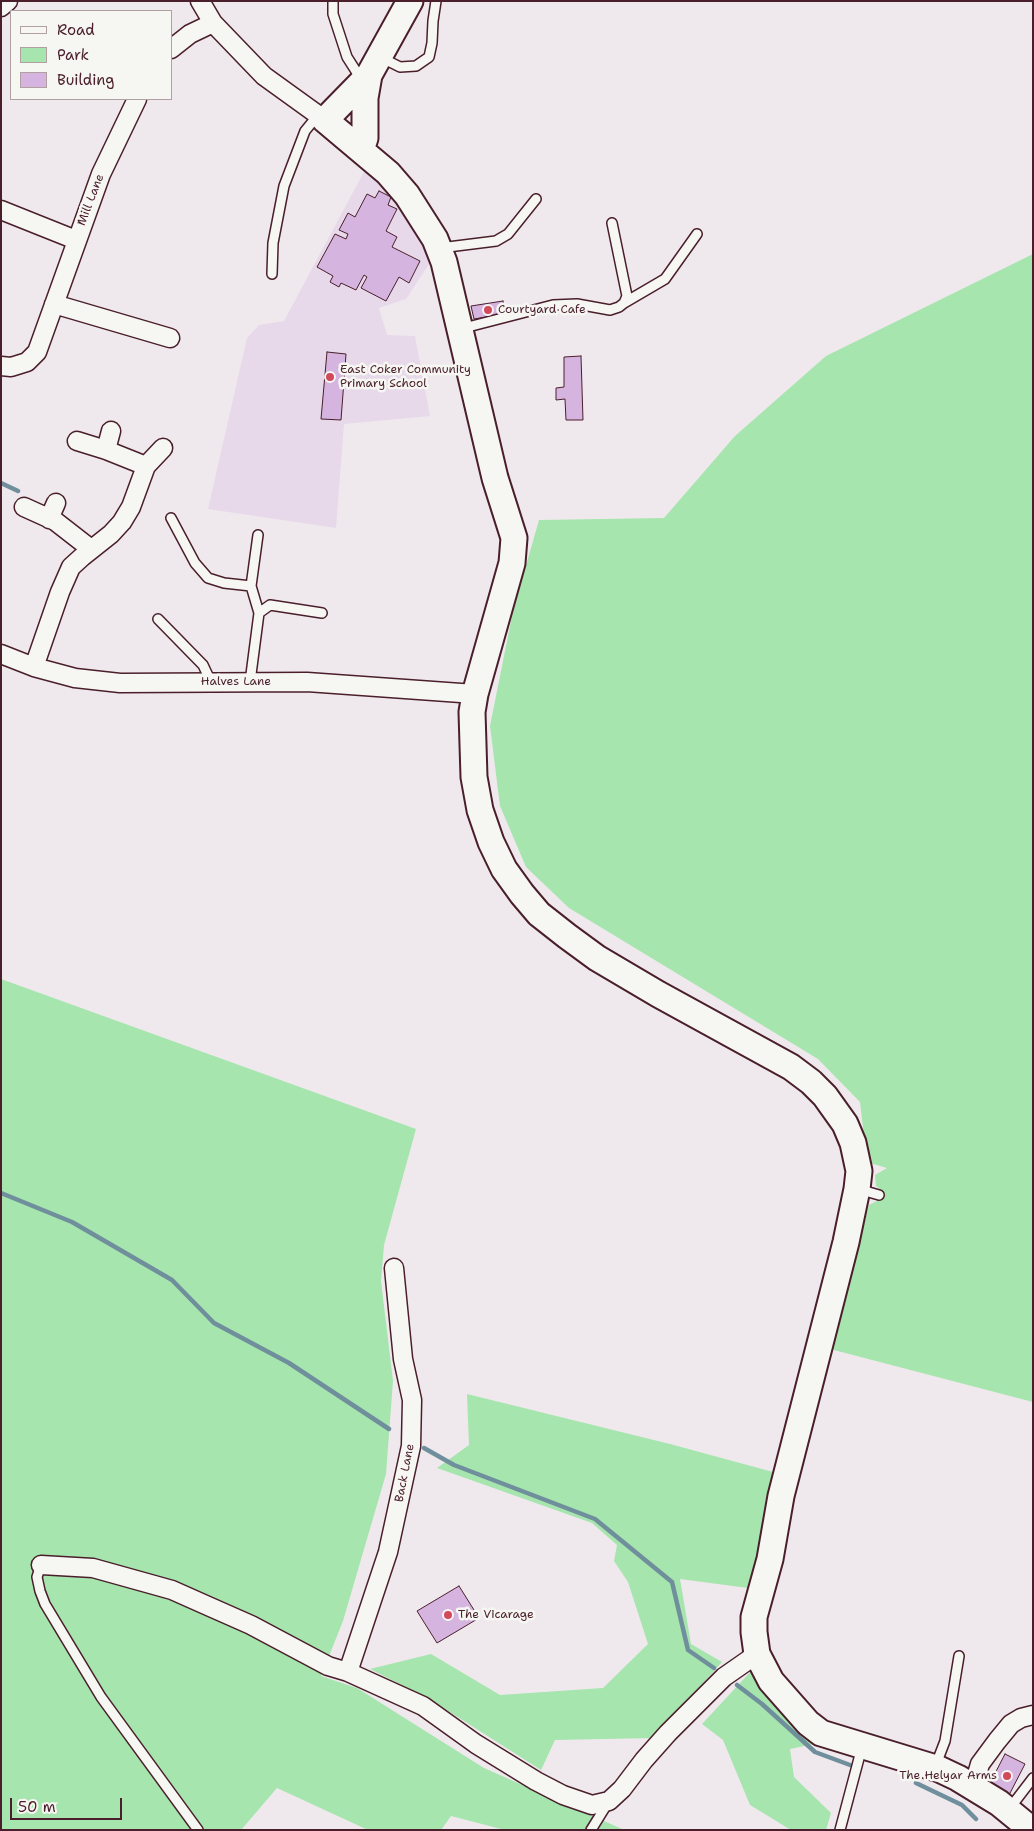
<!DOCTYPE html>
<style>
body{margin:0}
#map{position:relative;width:1034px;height:1831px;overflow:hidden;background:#efe9ee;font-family:"Shantell Sans",sans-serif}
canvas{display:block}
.frame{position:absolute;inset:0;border:2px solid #4a1f2b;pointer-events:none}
.legend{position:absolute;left:10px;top:10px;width:162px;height:90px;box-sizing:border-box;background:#f6f6f2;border:1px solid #b1a0a2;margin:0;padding:6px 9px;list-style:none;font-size:15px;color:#4a1f2b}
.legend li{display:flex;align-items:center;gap:10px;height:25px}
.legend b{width:25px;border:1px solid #b1a0a2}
.scale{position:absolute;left:10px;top:1798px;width:112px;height:22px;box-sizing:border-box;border:2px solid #4a1f2b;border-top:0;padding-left:6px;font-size:15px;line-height:18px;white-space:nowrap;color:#4a1f2b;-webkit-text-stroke:4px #f6f6f2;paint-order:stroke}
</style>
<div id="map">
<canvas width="1034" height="1831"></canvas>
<div class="frame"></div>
<ul class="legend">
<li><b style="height:6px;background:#f6f6f2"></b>Road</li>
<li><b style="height:14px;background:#a6e5ad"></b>Park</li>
<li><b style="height:14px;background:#d5b4e0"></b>Building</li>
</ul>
<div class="scale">50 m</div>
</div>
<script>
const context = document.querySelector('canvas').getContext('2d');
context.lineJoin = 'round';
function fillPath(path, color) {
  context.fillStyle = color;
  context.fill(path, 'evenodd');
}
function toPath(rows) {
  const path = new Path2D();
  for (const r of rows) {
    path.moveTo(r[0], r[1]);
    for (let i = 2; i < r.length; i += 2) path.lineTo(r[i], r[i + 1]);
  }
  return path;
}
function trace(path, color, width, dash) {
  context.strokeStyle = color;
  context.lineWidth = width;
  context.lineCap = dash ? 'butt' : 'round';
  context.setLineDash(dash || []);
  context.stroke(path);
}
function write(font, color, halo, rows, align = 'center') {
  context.font = font + ' "Shantell Sans",sans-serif';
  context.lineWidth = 5;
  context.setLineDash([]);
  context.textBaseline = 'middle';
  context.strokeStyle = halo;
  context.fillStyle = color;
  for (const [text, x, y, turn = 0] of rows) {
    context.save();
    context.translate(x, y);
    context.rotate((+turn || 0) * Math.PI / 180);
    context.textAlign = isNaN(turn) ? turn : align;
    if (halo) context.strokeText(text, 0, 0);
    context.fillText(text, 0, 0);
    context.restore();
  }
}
const built = toPath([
 [367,166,402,197,435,255,406,299,379,308,387,335,415,336,430,416,344,424,336,528,208,509,247,338,259,325,284,321]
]);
const green = toPath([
 [1033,254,1033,1402,830,1349,869,1205,877,1201,881,1190,876,1186,875,1175,887,1168,867,1162,860,1102,818,1059,569,908,526,867,500,806,490,726,513,611,539,520,664,518,735,436,826,356],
 [1,979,416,1129,384,1245,381,1281,393,1381,386,1474,343,1621,321,1676,357,1688,484,1768,622,1829,622,1830,505,1830,451,1816,441,1830,368,1830,277,1788,241,1830,1,1830],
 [467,1394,670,1444,773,1472,759,1557,748,1588,680,1579,691,1644,722,1662,654,1738,555,1740,541,1770,431,1700,370,1669,431,1654,500,1695,603,1688,648,1644,628,1582,614,1561,617,1545,592,1523,437,1468,469,1445],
 [754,1668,819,1743,790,1749,794,1777,831,1813,826,1830,791,1830,750,1805,723,1740,702,1724]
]);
const stream = toPath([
 [1,483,18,491],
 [1,1193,72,1222,172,1280,214,1323,289,1363,389,1429],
 [424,1448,454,1465,595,1519,672,1582,688,1650,714,1668],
 [737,1685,762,1704,815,1752,850,1765],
 [916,1783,962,1805,976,1819]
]);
const building = toPath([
 [379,191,391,197,388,205,397,209,386,231,397,237,392,247,420,261,409,283,399,277,386,301,361,288,367,277,364,275,356,290,341,283,339,287,330,282,333,276,317,267,335,234,346,239,348,234,339,230,348,213,355,217,367,194,375,198,379,191],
 [503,301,505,314,474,319,471,306,503,301],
 [327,352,346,354,341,420,321,419,327,352],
 [581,356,583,420,566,420,565,399,556,400,556,388,564,387,564,357,581,356],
 [459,1586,479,1618,437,1643,417,1611,459,1586],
 [1005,1754,1025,1764,1008,1797,988,1787,1005,1754]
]);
const lane = toPath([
 [333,1,333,14,347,57,361,79],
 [380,57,400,67,416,66,429,57,432,43,433,21,436,1],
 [440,248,496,241,508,234,536,199],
 [272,274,273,243,284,186,305,131,318,115],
 [624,303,665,279,697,234],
 [460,329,553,305,577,304,610,310,619,307,624,303,627,296,612,223],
 [171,518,195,563,208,578,224,583,251,586],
 [258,535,251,586,259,613],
 [158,619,203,665,211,682],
 [250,682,259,613,270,605,322,613],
 [858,1189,879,1195],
 [41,1565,37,1577,40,1591,45,1604,101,1697,198,1830],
 [935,1767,945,1741,959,1656],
 [1010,1808,1033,1778],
 [591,1830,609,1801],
 [840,1830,862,1747]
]);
const street = toPath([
 [200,1,213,23,264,76,325,120],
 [1,7,8,1],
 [171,49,190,34,213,23],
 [1,210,76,240],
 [54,304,170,338],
 [1,366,11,367,27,362,37,352,101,174,137,99],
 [77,441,106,450,146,466],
 [106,450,111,431],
 [24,507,55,521,91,549],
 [49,519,56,503],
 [1,654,34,667,75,678,120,683,307,682,475,694],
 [34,667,60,592,71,567,82,557,111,534,122,522,131,507,146,466,163,448],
 [41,1565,93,1568,172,1590,208,1606,251,1625,328,1666,348,1672,423,1706,476,1744,536,1781,563,1795,592,1805,609,1801,622,1789,644,1760,668,1733,724,1677,757,1654],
 [348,1672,388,1552,411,1446,412,1400,403,1359,394,1268],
 [973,1788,980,1764,997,1741,1011,1724,1021,1718,1033,1715]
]);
const secondary = toPath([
 [410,1,369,75,325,120,388,173,407,195,435,239,444,262,495,478,514,538,512,563,475,694,472,712,474,777,480,810,491,842,504,869,522,894,539,914,567,936,597,958,658,994,791,1067,811,1082,825,1096,845,1124,853,1143,859,1171,857,1189,846,1242,781,1496,770,1559,754,1617,754,1632,757,1654,771,1681,808,1723,821,1733,939,1769,958,1778,999,1803,1032,1830],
 [361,150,365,138,365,98,369,75]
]);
const markers = [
 [488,310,5,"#d1495b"],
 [330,377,5,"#d1495b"],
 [448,1615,5,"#d1495b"],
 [1007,1776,5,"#d1495b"]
];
const streetNames = [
 ["Mill Lane",91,200,-69],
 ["Halves Lane",236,682],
 ["Back Lane",405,1473,-79]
];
const poiNames = [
 ["Courtyard Cafe",498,310],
 ["East Coker Community",340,370],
 ["Primary School",340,384],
 ["The Vicarage",458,1615],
 ["The Helyar Arms",997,1776,"right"]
];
fillPath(built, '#e7d9ea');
fillPath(green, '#a6e5ad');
trace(stream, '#708f9c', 4.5);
fillPath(building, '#d5b4e0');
trace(building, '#4a1f2b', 1);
trace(lane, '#4a1f2b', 12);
trace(street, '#4a1f2b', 21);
trace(secondary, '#4a1f2b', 29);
trace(lane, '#f6f6f2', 9);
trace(street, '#f6f6f2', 18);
trace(secondary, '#f6f6f2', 25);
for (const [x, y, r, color] of markers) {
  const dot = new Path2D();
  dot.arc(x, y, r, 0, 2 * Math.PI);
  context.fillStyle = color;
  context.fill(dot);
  trace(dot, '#f6f6f2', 2);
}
write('12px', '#4a1f2b', '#f6f6f2', streetNames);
write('12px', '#4a1f2b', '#f6f6f2', poiNames, 'left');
</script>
